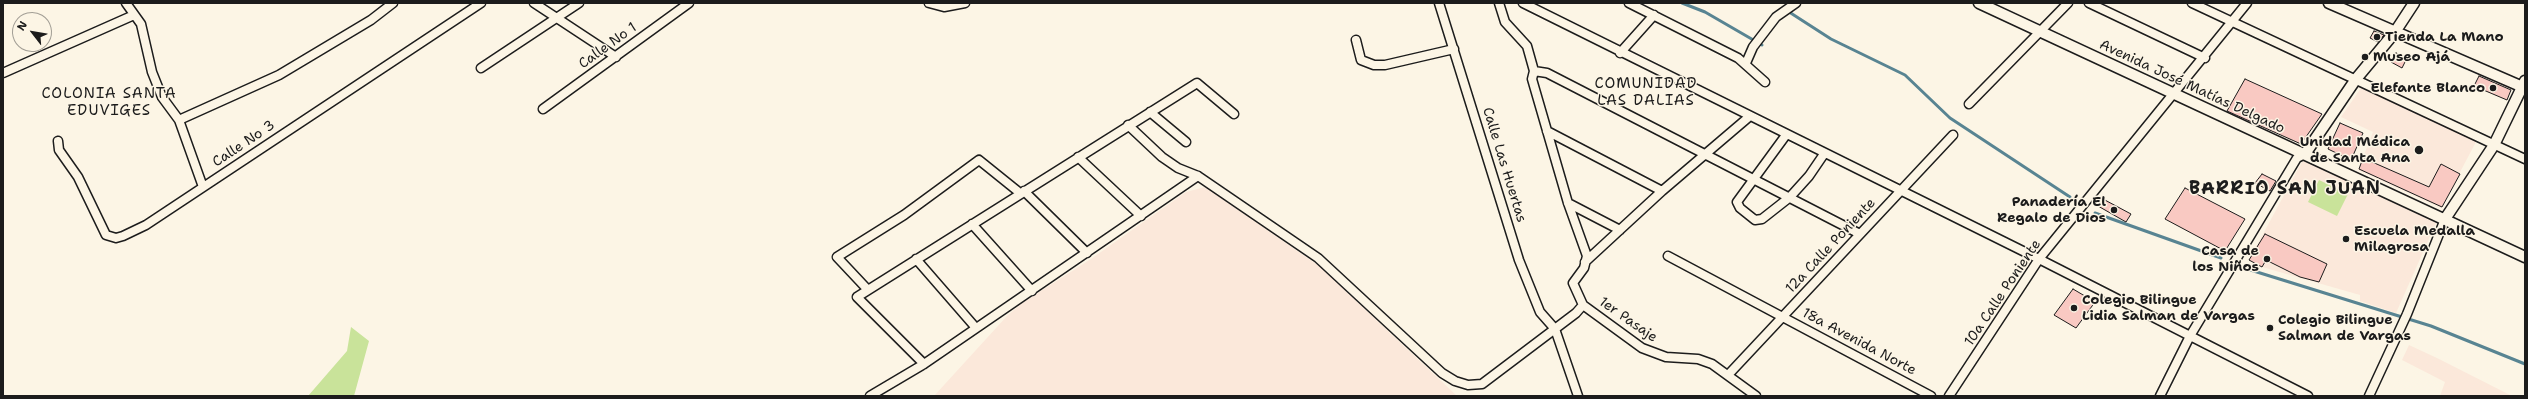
<!DOCTYPE html>
<meta charset="utf-8">
<style>
body{margin:0}
#map{position:relative;width:2528px;height:399px;overflow:hidden;background:#fcf5e5;font-family:"Shantell Sans",sans-serif}
canvas{display:block}
.frame{position:absolute;inset:0;border:4px solid #1c1c1c;pointer-events:none}
.north{position:absolute;left:12px;top:12px;width:40px;height:40px;box-sizing:border-box;background:#fcf5e5;border:1px solid #a29e95;border-radius:50%;rotate:301deg;font-size:11px;font-weight:700;line-height:16px;text-align:center;color:#1c1c1c}
.north::after{content:'';display:block;margin:auto;width:14px;height:18px;background:#1c1c1c;clip-path:polygon(50% 0,100% 100%,50% 72%,0 100%)}
</style>
<div id="map">
<canvas width="2528" height="399"></canvas>
<div class="frame"></div>
<div class="north">N</div>
</div>
<script>
const context = document.querySelector('canvas').getContext('2d');
context.lineJoin = 'round';
function fillPath(path, color) {
  context.fillStyle = color;
  context.fill(path, 'evenodd');
}
function toPath(rows) {
  const path = new Path2D();
  for (const r of rows) {
    path.moveTo(r[0], r[1]);
    for (let i = 2; i < r.length; i += 2) path.lineTo(r[i], r[i + 1]);
  }
  return path;
}
function trace(path, color, width, dash) {
  context.strokeStyle = color;
  context.lineWidth = width;
  context.lineCap = dash ? 'butt' : 'round';
  context.setLineDash(dash || []);
  context.stroke(path);
}
function write(font, color, halo, rows, align = 'center') {
  context.font = font + ' "Shantell Sans",sans-serif';
  context.lineWidth = 3;
  context.setLineDash([]);
  context.textBaseline = 'middle';
  context.strokeStyle = halo;
  context.fillStyle = color;
  for (const [text, x, y, turn = 0] of rows) {
    context.save();
    context.translate(x, y);
    context.rotate((+turn || 0) * Math.PI / 180);
    context.textAlign = isNaN(turn) ? turn : align;
    if (halo) context.strokeText(text, 0, 0);
    context.fillText(text, 0, 0);
    context.restore();
  }
}
const built = toPath([
 [2361,88,2477,140,2441,208,2358,170,2373,132,2341,117],
 [2303,160,2436,223,2396,313,2360,301,2360,295,2262,267,2249,260],
 [1205,187,1319,266,1457,396,934,396,1007,316,1022,303,1091,259,1186,192],
 [2409,345,2437,358,2512,396,2440,396,2445,382,2402,360]
]);
const green = toPath([
 [2319,180,2348,194,2337,216,2308,202],
 [351,327,369,341,354,396,308,396,347,351]
]);
const stream = toPath([
 [1682,3,1705,12,1762,45],
 [1786,10,1831,39,1905,75,1950,118,2070,197],
 [2095,213,2221,258],
 [2244,268,2431,326,2525,364]
]);
const building = toPath([
 [2374,31,2384,35,2378,42,2370,38,2374,31],
 [2396,53,2407,58,2402,68,2391,62,2396,53],
 [2479,76,2511,90,2507,100,2474,86,2479,76],
 [2245,79,2322,114,2301,144,2227,111,2245,79],
 [2340,123,2363,133,2351,160,2328,149,2340,123],
 [2363,158,2429,187,2441,164,2460,174,2442,207,2359,169,2363,158],
 [2262,174,2276,181,2270,191,2255,183,2262,174],
 [2185,188,2245,219,2225,251,2165,219,2185,188],
 [2103,199,2131,214,2126,222,2098,206,2103,199],
 [2265,234,2327,264,2319,282,2300,277,2266,260,2262,267,2249,260,2265,234],
 [2073,289,2095,302,2076,328,2054,315,2073,289]
]);
const minor = toPath([
 [126,3,141,24,152,72,162,97,179,120,203,187],
 [534,3,616,57],
 [929,3,944,7,965,3],
 [1439,3,1519,260,1540,312,1555,329,1578,396],
 [1499,3,1505,22,1527,46,1534,71],
 [1523,3,2039,259,2308,396],
 [1629,3,1738,58,1765,82],
 [2089,3,2205,58],
 [2192,3,2525,159],
 [1356,40,1361,60,1374,65,1385,65,1454,49],
 [1620,53,1654,15],
 [1746,63,1753,47,1776,17,1796,3],
 [481,68,579,3],
 [3,73,134,15],
 [1969,104,2068,3],
 [543,109,689,3],
 [1150,112,1186,142],
 [179,120,279,75,371,20,393,3],
 [1128,125,1162,157,1178,168,1198,176,1318,258,1442,373,1455,381,1468,385,1482,384,1576,313,1583,305,1642,348,1666,357,1698,359,1712,364,1756,396],
 [1547,131,1662,191],
 [1786,135,1737,202,1740,208,1755,220,1762,219,1790,197,1809,176,1824,154],
 [58,141,59,150,78,177,106,235,116,238,123,236,146,225,481,3],
 [1078,157,1141,216],
 [1024,191,1087,253],
 [1568,203,1620,230],
 [972,224,1032,291],
 [1668,256,1931,396],
 [916,259,976,328],
 [1585,262,1662,191,1750,116],
 [868,290,837,257,904,215,979,160,1020,193],
 [1583,305,1573,283,1584,268,1587,256,1568,203,1532,79,1534,71,1547,73,1860,234],
 [924,364,857,297,1197,83,1234,114],
 [1728,375,1953,135],
 [870,396,924,364,1198,176],
 [1949,396,2039,259,2247,3],
 [2160,396,2190,336,2297,158,2305,154],
 [2369,396,2407,314,2445,219]
]);
const tertiary = toPath([
 [1979,3,2525,257],
 [2329,3,2525,88],
 [2305,154,2356,79,2395,32,2414,3],
 [2445,219,2494,145,2525,81]
]);
const markers = [
 [2377,37,4,"#1c1c1c"],
 [2365,57,4,"#1c1c1c"],
 [2493,88,4,"#1c1c1c"],
 [2419,150,5,"#1c1c1c"],
 [2114,210,4,"#1c1c1c"],
 [2346,239,4,"#1c1c1c"],
 [2267,259,4,"#1c1c1c"],
 [2074,308,4,"#1c1c1c"],
 [2270,328,4,"#1c1c1c"]
];
const poiNames = [
 ["Tienda La Mano",2385,37],
 ["Museo Ajá",2373,57],
 ["Elefante Blanco",2485,88,"right"],
 ["Unidad Médica",2410,142,"right"],
 ["de Santa Ana",2410,158,"right"],
 ["Panadería El",2106,202,"right"],
 ["Regalo de Dios",2106,218,"right"],
 ["Escuela Medalla",2354,231],
 ["Milagrosa",2354,247],
 ["Casa de",2259,251,"right"],
 ["los Niños",2259,267,"right"],
 ["Colegio Bilingue",2082,300],
 ["Lidia Salman de Vargas",2082,316],
 ["Colegio Bilingue",2278,320],
 ["Salman de Vargas",2278,336]
];
const streetNames = [
 ["Calle No 1",608,46,-36],
 ["Avenida José Matías Delgado",2192,87,25],
 ["Calle No 3",244,144,-34],
 ["Calle Las Huertas",1504,165,73],
 ["12a Calle Poniente",1831,246,-47],
 ["10a Calle Poniente",2003,293,-56],
 ["1er Pasaje",1628,320,35],
 ["18a Avenida Norte",1859,342,28]
];
const neighbourhoodNames = [
 ["COMUNIDAD",1646,84],
 ["LAS DALIAS",1646,101],
 ["COLONIA SANTA",109,94],
 ["EDUVIGES",109,111]
];
const districtNames = [
 ["BARRIO SAN JUAN",2285,189]
];
fillPath(built, '#fbe8da');
fillPath(green, '#c9e39a');
trace(stream, '#588492', 3);
fillPath(building, '#f9c9c2');
trace(building, '#1c1c1c', 1);
trace(minor, '#1c1c1c', 11);
trace(tertiary, '#1c1c1c', 13);
trace(minor, '#fcf5e5', 8);
trace(tertiary, '#fcf5e5', 10);
for (const [x, y, r, color] of markers) {
  const dot = new Path2D();
  dot.arc(x, y, r, 0, 2 * Math.PI);
  context.fillStyle = color;
  context.fill(dot);
  trace(dot, '#fcf5e5', 1.5);
}
write('bold 14px', '#1c1c1c', '#fcf5e5', poiNames, 'left');
write('14px', '#1c1c1c', '#fcf5e5', streetNames);
context.letterSpacing = '1px';
write('15px', '#1c1c1c', '#fcf5e5', neighbourhoodNames);
context.letterSpacing = '0px';
context.letterSpacing = '1px';
write('bold 18px', '#1c1c1c', '#fcf5e5', districtNames);
context.letterSpacing = '0px';
</script>
